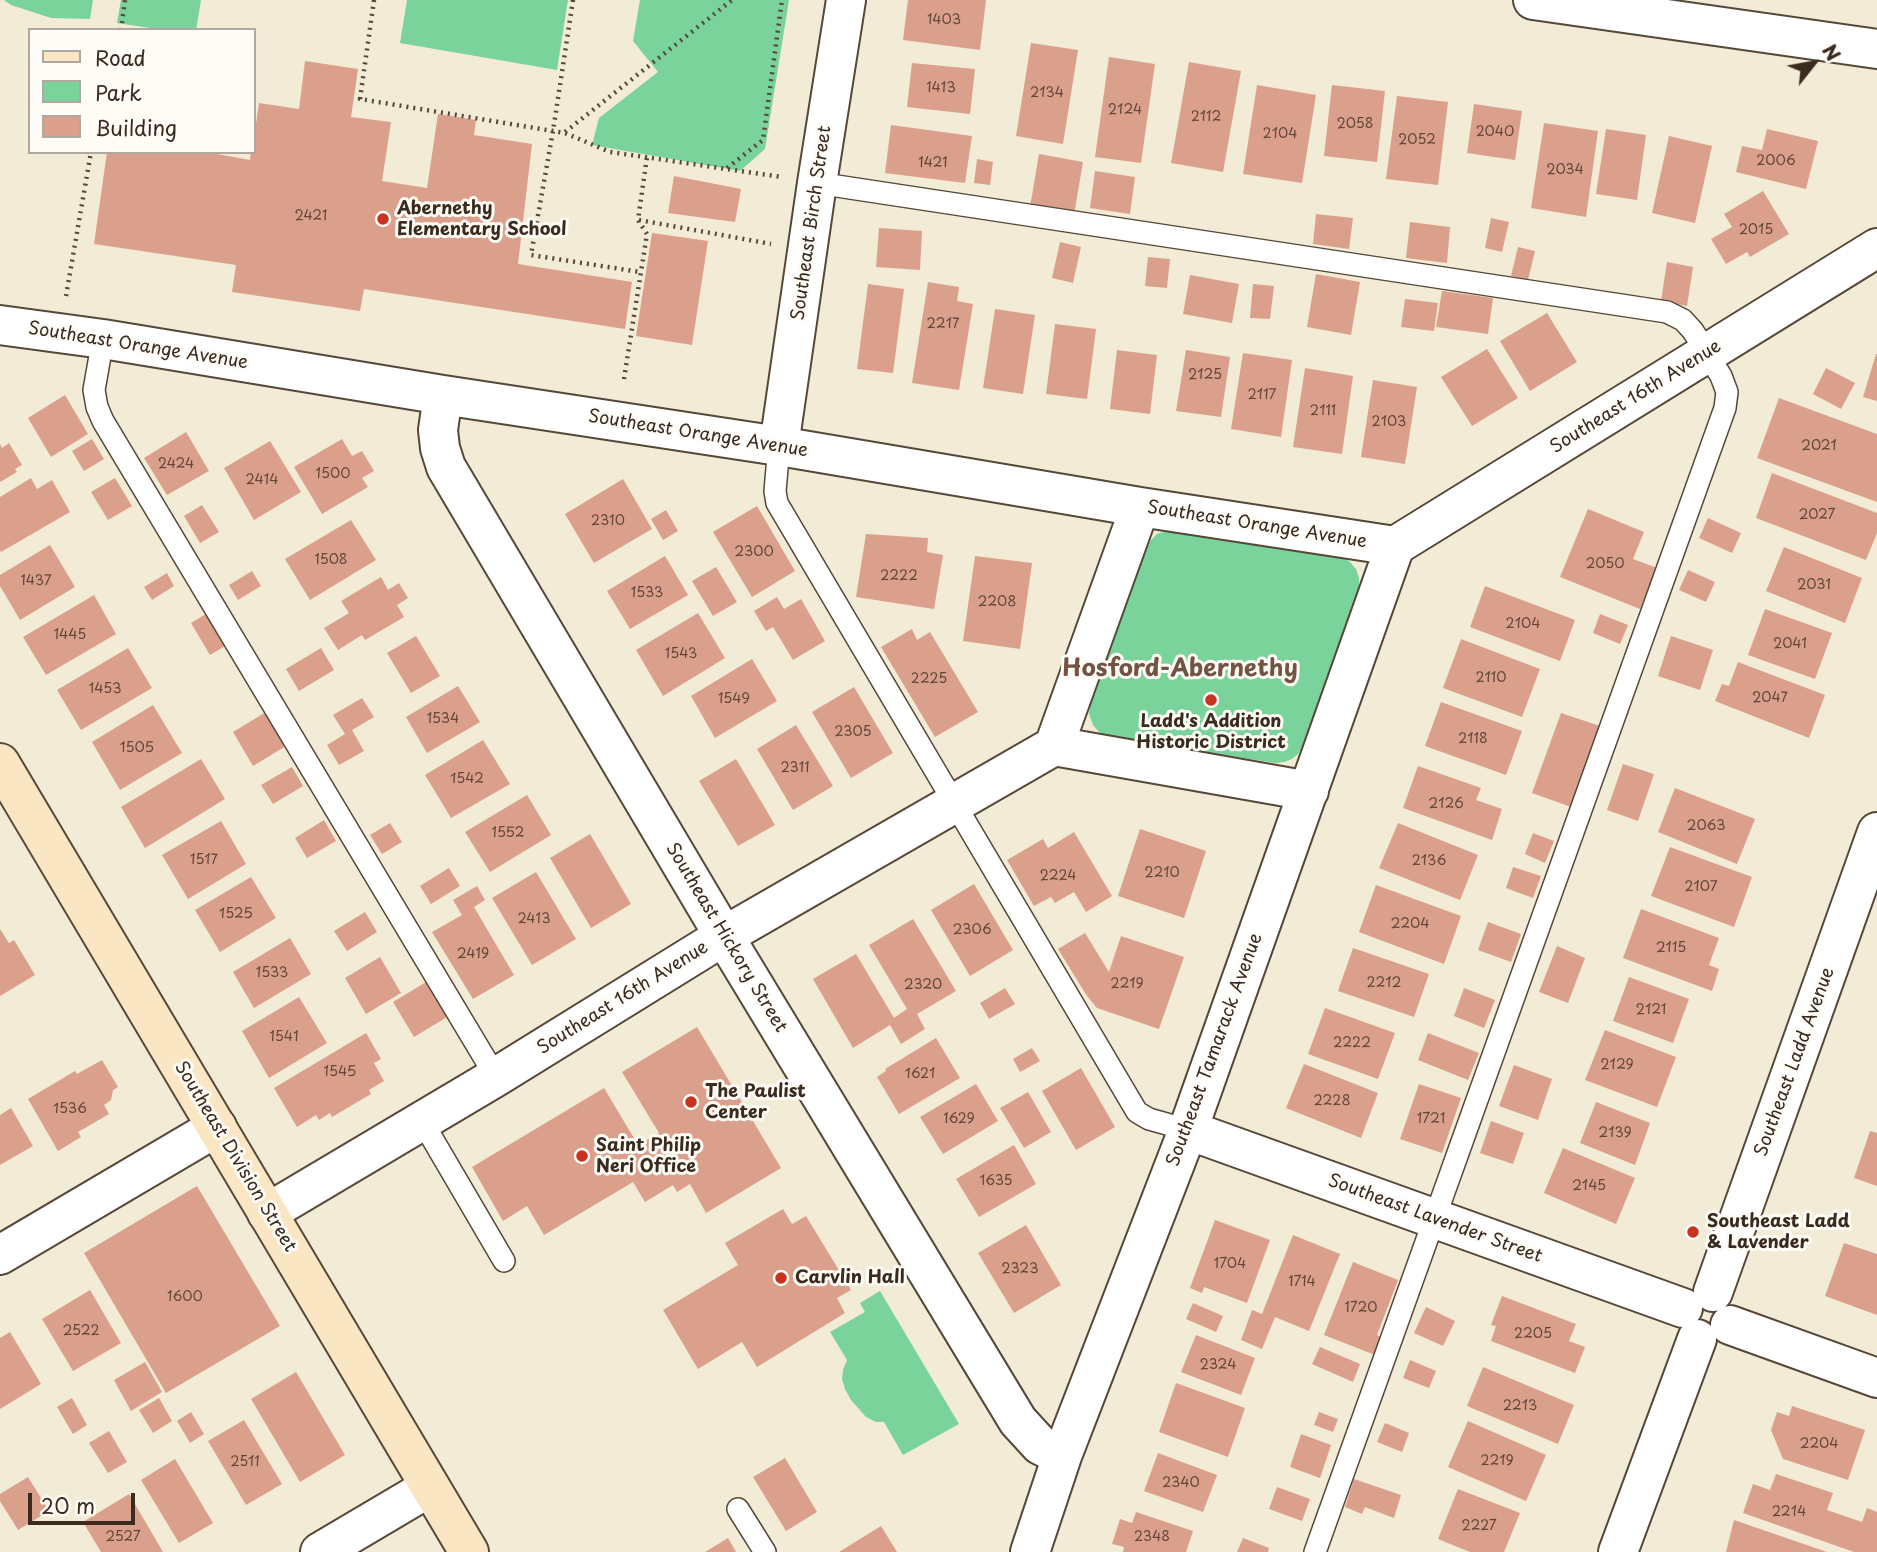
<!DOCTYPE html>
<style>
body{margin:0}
#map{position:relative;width:1877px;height:1552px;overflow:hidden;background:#f2ebd5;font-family:"Playpen Sans",sans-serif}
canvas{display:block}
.legend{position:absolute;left:28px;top:28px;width:228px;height:126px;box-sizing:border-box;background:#fdfcf7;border:2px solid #afa8a0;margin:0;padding:9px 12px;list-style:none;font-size:21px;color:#3b2a1e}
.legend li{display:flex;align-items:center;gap:14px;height:35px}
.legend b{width:35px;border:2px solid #afa8a0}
.north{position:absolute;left:1779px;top:28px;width:70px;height:70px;-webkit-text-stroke:5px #fdfcf7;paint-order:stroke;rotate:59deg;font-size:19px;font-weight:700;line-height:28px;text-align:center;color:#3b2a1e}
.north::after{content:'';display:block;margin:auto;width:24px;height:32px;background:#3b2a1e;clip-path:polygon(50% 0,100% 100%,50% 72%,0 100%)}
.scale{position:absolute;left:28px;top:1493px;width:107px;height:32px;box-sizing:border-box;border:4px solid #3b2a1e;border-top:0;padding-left:9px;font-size:21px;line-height:24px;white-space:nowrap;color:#3b2a1e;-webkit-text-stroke:5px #fdfcf7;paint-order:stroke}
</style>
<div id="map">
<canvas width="1877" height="1552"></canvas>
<ul class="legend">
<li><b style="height:9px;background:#fbe6c3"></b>Road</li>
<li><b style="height:19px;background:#79d39a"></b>Park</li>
<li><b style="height:19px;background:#dba08c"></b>Building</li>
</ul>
<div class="north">N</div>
<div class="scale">20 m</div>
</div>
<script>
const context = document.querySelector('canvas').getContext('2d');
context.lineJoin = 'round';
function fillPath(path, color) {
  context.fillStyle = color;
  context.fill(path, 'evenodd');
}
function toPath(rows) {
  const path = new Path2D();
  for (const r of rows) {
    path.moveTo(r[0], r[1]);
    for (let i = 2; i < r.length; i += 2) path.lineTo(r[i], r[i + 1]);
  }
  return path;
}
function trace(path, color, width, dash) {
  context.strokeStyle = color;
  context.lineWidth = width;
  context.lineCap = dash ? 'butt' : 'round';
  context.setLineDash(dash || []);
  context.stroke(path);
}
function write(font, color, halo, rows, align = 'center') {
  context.font = font + ' "Playpen Sans",sans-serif';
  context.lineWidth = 6;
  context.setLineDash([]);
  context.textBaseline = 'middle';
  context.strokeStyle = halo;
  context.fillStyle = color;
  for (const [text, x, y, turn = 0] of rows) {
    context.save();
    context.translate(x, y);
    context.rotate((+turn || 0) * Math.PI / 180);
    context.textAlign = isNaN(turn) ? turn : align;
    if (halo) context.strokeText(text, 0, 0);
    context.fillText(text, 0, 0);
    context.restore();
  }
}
const green = toPath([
 [4,0,93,0,90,19,51,18,11,5],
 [121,0,201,0,196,30,163,30,117,23],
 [407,0,568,0,557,70,400,43],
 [640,0,789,0,765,149,740,171,592,145,599,118,658,72,633,41],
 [1166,531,1341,557,1349,561,1356,569,1359,578,1359,587,1302,747,1298,754,1292,759,1284,762,1276,763,1111,738,1100,733,1093,725,1089,714,1090,704,1146,548,1151,540,1157,534],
 [880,1291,959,1424,903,1455,884,1422,876,1422,866,1417,851,1400,845,1389,842,1379,843,1370,847,1360,830,1332,865,1312,860,1303]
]);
const building = toPath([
 [908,0,986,0,980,50,903,40],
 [1031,43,1078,50,1063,144,1016,136],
 [1109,57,1155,64,1141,163,1095,157],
 [305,61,358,69,351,117,391,122,382,181,427,188,438,114,476,120,474,135,532,144,518,264,632,282,625,329,364,289,360,311,232,292,236,265,94,244,107,152,206,152,250,160,251,152,254,152,254,137,259,103,299,109],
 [1189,62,1241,71,1223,172,1171,163],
 [912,63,975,69,970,114,907,107],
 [1257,85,1316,95,1302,183,1243,174],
 [1332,85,1385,91,1377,162,1324,156],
 [1397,96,1448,102,1438,185,1386,179],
 [1474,104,1522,111,1515,160,1467,153],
 [1544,123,1598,131,1586,217,1531,208],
 [891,125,972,136,965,183,885,173],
 [1606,129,1646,135,1637,200,1596,194],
 [1767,129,1818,141,1806,189,1736,172,1742,146,1762,150],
 [1669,136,1712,146,1695,223,1652,213],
 [1039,154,1083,162,1074,215,1030,207],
 [977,159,993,162,990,185,974,183],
 [1095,171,1135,177,1130,214,1090,208],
 [674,176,741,189,735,222,668,213],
 [1763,191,1789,234,1750,257,1747,252,1726,264,1711,239,1732,227,1724,214],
 [1316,214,1353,218,1349,249,1313,244],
 [1491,218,1509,222,1502,252,1485,248],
 [1410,222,1450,227,1447,263,1406,258],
 [879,228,922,231,920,270,876,267],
 [652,233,708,241,692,345,636,336],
 [1060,242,1081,247,1073,283,1052,278],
 [1518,247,1535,251,1528,280,1511,276],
 [1148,257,1170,259,1167,288,1145,286],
 [1667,262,1693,267,1687,306,1661,301],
 [1316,274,1360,282,1351,335,1307,327],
 [1190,275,1239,284,1232,323,1183,314],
 [928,282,959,287,957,301,973,304,959,390,912,383],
 [868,284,904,289,893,373,857,369],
 [1253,284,1274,286,1270,319,1250,318],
 [1442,291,1493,298,1488,334,1436,327],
 [1405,299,1438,303,1434,331,1401,327],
 [995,309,1035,315,1023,394,983,388],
 [1547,313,1577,362,1530,391,1500,341],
 [1055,324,1096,329,1087,399,1046,394],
 [1487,349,1518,398,1472,426,1441,377],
 [1117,350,1157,355,1150,414,1110,409],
 [1186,350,1230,357,1221,417,1176,411],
 [1243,353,1292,360,1281,437,1231,429],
 [1876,354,1877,354,1877,401,1863,397],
 [1305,368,1353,376,1342,454,1293,447],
 [1826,368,1855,383,1841,409,1813,394],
 [1373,380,1417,387,1405,464,1361,457],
 [65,395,88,434,51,457,28,418],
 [1779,398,1877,434,1877,502,1757,458],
 [186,432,209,471,167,495,144,458],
 [92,439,104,459,84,471,72,451],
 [342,439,352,456,362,451,374,471,362,478,368,487,322,514,294,467],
 [270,441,301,492,254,520,224,468],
 [9,443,22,465,15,469,17,472,0,482,0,444,2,448],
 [1772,473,1877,513,1877,533,1866,560,1756,518],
 [31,478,37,489,52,480,70,512,1,552,0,550,0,497],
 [115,478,132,506,108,520,91,492],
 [623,479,652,529,594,563,565,514],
 [202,505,219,532,200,543,184,516],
 [757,506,795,571,752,597,713,532],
 [1588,509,1644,532,1633,559,1657,568,1640,609,1560,577],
 [666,510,678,531,663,540,651,519],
 [1708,518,1741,533,1732,553,1699,538],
 [351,520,376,560,310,600,285,559],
 [866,534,928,538,927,552,943,555,934,609,856,597],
 [50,545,75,587,20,620,0,586,0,575],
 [1784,547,1862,578,1845,623,1766,591],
 [665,556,688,595,630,629,607,591],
 [975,556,1032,563,1020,649,963,641],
 [716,567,737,602,713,616,692,581],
 [1688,570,1715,582,1706,602,1679,590],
 [252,571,261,586,238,600,229,585],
 [167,573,174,586,152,600,144,587],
 [381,577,388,590,399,583,408,598,397,605,404,617,365,640,362,635,338,650,324,628,349,613,341,601],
 [1485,586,1575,620,1560,661,1470,627],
 [94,595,116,634,46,675,23,637],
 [777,597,784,609,801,599,825,641,793,660,773,627,766,631,754,611],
 [1765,609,1832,633,1815,679,1748,655],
 [211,611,230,643,210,655,191,623],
 [698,613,725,658,663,696,636,650],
 [1600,614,1628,625,1620,644,1593,633],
 [912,629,917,640,930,632,978,712,935,737,881,647],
 [416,636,440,676,411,693,387,653],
 [1671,636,1713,650,1700,690,1658,676],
 [1461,639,1540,669,1522,717,1443,688],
 [128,648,152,688,81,730,57,690],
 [321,648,334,670,299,691,286,669],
 [752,659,777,701,715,738,691,696],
 [1738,662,1825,695,1809,738,1715,701,1722,684,1729,686],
 [458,686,480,722,427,753,406,717],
 [854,687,893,753,851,778,812,712],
 [362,698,374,717,352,730,364,751,339,765,327,745,345,734,333,715],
 [1441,702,1522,731,1506,775,1425,746],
 [153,705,182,753,120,790,92,742],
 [266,712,286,746,253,766,233,732],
 [1561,713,1600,726,1571,807,1532,793],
 [796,725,833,786,793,810,757,749],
 [483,740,510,784,451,818,425,775],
 [201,759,225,799,145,848,121,807],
 [736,759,775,825,738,846,699,781],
 [1623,764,1654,774,1638,821,1607,810],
 [1418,766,1481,788,1476,800,1502,809,1492,840,1403,808],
 [292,767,303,786,273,804,261,785],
 [1675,788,1755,819,1737,864,1658,832],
 [527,795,551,835,490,872,465,832],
 [324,820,336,841,307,858,295,838],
 [221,821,246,864,188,899,162,855],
 [390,823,402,842,382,854,370,835],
 [1398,823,1478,855,1460,900,1379,868],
 [1140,829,1206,851,1184,918,1118,896],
 [1074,832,1112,896,1086,912,1074,892,1055,903,1051,897,1034,906,1007,860,1043,839,1048,848],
 [1533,833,1554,841,1545,863,1525,854],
 [590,834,631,904,591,928,550,858],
 [1670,847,1752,877,1734,927,1651,896],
 [1513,867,1541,876,1533,898,1506,888],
 [449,868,460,886,431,904,420,886],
 [536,872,576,939,532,965,492,898],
 [251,877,276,918,220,952,195,910],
 [974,884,1013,950,970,976,931,910],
 [1376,885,1461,916,1444,964,1359,932],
 [477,886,485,900,474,907,514,975,473,999,432,932,462,915,453,900],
 [1641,909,1719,938,1709,965,1719,969,1712,991,1623,958],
 [365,912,377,932,347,951,334,931],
 [913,919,956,991,917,1014,925,1029,901,1044,890,1025,853,1048,813,979,856,954,894,1018,907,1009,869,945],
 [1488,922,1521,934,1511,962,1478,950],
 [0,929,9,943,14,940,35,975,0,996],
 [1085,933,1109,972,1121,936,1184,957,1159,1029,1097,1008,1087,996,1058,949],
 [290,938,311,974,254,1008,233,972],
 [1557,946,1585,958,1568,1003,1539,992],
 [1353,948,1429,974,1414,1017,1338,991],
 [380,957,401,993,366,1014,345,978],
 [1629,977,1689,999,1673,1043,1613,1021],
 [431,979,452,1014,414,1037,393,1002],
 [1005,988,1015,1004,989,1019,980,1003],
 [1464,988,1495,1000,1484,1028,1454,1016],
 [299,997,327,1043,269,1078,242,1031],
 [1325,1008,1395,1033,1378,1079,1308,1054],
 [697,1027,781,1168,706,1213,690,1184,677,1192,673,1185,645,1202,633,1182,544,1235,527,1206,503,1221,472,1167,604,1088,638,1145,659,1133,622,1072],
 [1605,1030,1676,1057,1657,1107,1585,1080],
 [366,1033,381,1059,374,1063,384,1081,369,1090,371,1094,332,1117,330,1113,319,1120,316,1115,297,1127,274,1088],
 [1428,1033,1479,1053,1468,1080,1418,1060],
 [936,1038,960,1078,899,1114,877,1077,886,1071,885,1069],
 [1032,1048,1040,1061,1020,1072,1013,1059],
 [102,1060,118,1087,113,1090,111,1100,104,1105,109,1114,78,1132,81,1137,58,1151,28,1099,75,1071,77,1074],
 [1304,1064,1378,1093,1361,1138,1286,1108],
 [1514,1065,1552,1079,1538,1120,1499,1106],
 [1081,1068,1115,1127,1076,1150,1042,1091],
 [976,1084,998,1121,943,1154,920,1117],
 [1419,1084,1461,1098,1442,1153,1400,1139],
 [1028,1092,1051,1132,1024,1148,1000,1108],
 [1596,1102,1650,1123,1635,1165,1580,1143],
 [11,1108,33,1146,0,1165,0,1115],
 [1491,1121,1524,1133,1513,1164,1480,1153],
 [1870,1131,1877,1133,1877,1186,1854,1178],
 [1014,1145,1036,1184,979,1217,956,1179],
 [1563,1148,1635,1178,1616,1224,1544,1193],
 [197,1186,280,1326,166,1393,84,1253],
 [783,1209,792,1224,806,1216,851,1290,837,1298,845,1313,757,1367,742,1342,698,1369,663,1310,738,1265,725,1243],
 [1215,1220,1270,1240,1247,1303,1204,1287,1202,1293,1190,1288],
 [1026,1225,1061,1285,1014,1313,978,1253],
 [1293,1235,1340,1254,1309,1331,1275,1317,1262,1349,1241,1340,1252,1310,1262,1314],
 [1844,1243,1877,1254,1877,1315,1825,1296],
 [1353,1262,1398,1280,1377,1335,1382,1338,1375,1355,1324,1335],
 [90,1290,121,1343,73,1371,42,1319],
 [1502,1296,1576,1324,1569,1341,1585,1347,1575,1373,1491,1341,1496,1326,1491,1325],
 [1193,1303,1223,1316,1216,1332,1186,1319],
 [1426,1307,1455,1321,1443,1346,1414,1333],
 [10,1332,41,1384,0,1409,0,1338],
 [1196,1335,1255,1358,1241,1395,1181,1372],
 [1320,1347,1360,1364,1353,1382,1312,1364],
 [1410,1360,1436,1371,1429,1388,1403,1378],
 [145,1362,162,1392,131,1411,114,1380],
 [1483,1367,1574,1405,1558,1444,1467,1406],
 [296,1372,345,1455,300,1482,251,1399],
 [1176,1383,1245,1408,1228,1457,1159,1432],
 [72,1398,87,1425,73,1434,57,1407],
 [159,1398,172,1421,153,1433,139,1410],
 [1792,1406,1865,1430,1848,1480,1783,1459,1771,1430,1777,1412,1789,1416],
 [191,1412,204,1434,190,1443,177,1421],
 [1319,1412,1338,1419,1333,1432,1314,1425],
 [244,1420,282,1484,246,1505,208,1441],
 [1468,1421,1546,1455,1526,1501,1448,1467],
 [1385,1423,1409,1433,1402,1452,1377,1442],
 [109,1431,127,1462,108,1473,89,1443],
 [1301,1434,1331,1445,1320,1478,1290,1467],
 [1158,1453,1217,1475,1203,1512,1144,1491],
 [785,1458,817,1512,786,1531,753,1477],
 [175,1459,213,1523,179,1543,141,1480],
 [1776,1474,1833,1493,1827,1510,1862,1522,1867,1508,1877,1512,1877,1552,1854,1552,1743,1513,1753,1484,1770,1490],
 [28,1477,49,1511,18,1530,0,1501,0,1494],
 [1354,1479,1401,1495,1394,1518,1365,1507,1362,1514,1345,1507],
 [1277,1487,1310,1499,1302,1521,1269,1509],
 [1458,1489,1520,1513,1504,1552,1470,1552,1438,1539],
 [129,1494,163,1552,101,1552,83,1522],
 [1136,1512,1193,1531,1186,1552,1123,1552,1124,1547,1112,1544,1120,1519,1132,1523],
 [1734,1520,1827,1552,1726,1552],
 [881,1526,897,1552,839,1552],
 [728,1538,736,1552,705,1552],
 [1243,1538,1269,1548,1268,1552,1237,1552]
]);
const path = toPath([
 [374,0,360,99,565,133,610,152,782,177],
 [573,0,553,131,531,255,640,272],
 [121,30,125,0],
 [565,132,732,0],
 [727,168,763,140,782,0],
 [639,220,771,244],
 [66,296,91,152],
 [624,379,647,234,638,220,647,157]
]);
const service = toPath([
 [817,183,1667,312,1683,320,1693,331,1721,376,1727,392,1725,408,1315,1552],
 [103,339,94,390,97,407,103,421,496,1077],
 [779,446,775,491,777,503,1137,1112,1149,1119,1188,1130],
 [422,1121,504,1261],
 [738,1509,765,1552]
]);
const minor = toPath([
 [1533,0,1877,49],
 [0,325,103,339,443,395,779,446,1140,507,1395,546],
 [443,395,438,430,440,448,446,467,724,936,1018,1421,1040,1445,1062,1456],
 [779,446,817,183,846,0],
 [1140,507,1054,746,1309,791],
 [1395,546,1877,248],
 [1188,1130,1683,1308],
 [267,1213,496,1077,724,936,1054,746],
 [0,1255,217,1127],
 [1713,1292,1877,832],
 [1730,1325,1877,1378],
 [320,1552,430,1487],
 [1030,1552,1062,1456,1188,1130,1395,546],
 [1618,1552,1697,1339]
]);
const secondary = toPath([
 [0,763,469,1552]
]);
const markers = [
 [383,219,7,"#c8321e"],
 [1211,700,7,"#c8321e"],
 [691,1102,7,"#c8321e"],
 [582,1156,7,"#c8321e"],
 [1693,1232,7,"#c8321e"],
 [781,1278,7,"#c8321e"]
];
const numberNames = [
 ["1403",944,20],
 ["1413",941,88],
 ["2134",1047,93],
 ["2124",1125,110],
 ["2112",1206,117],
 ["2058",1355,124],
 ["2040",1495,132],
 ["2104",1280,134],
 ["2052",1417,140],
 ["2006",1776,161],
 ["1421",933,163],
 ["2034",1565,170],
 ["2421",311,216],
 ["2015",1756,230],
 ["2217",943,324],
 ["2125",1205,375],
 ["2117",1262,395],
 ["2111",1323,411],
 ["2103",1389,422],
 ["2021",1819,446],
 ["2424",176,464],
 ["1500",333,474],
 ["2414",262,480],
 ["2027",1817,515],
 ["2310",608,521],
 ["2300",754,552],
 ["1508",331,560],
 ["2050",1605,564],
 ["2222",899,576],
 ["1437",36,581],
 ["2031",1814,585],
 ["1533",647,593],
 ["2208",997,602],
 ["2104",1523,624],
 ["1445",70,635],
 ["2041",1790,644],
 ["1543",681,654],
 ["2110",1491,678],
 ["2225",929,679],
 ["1453",105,689],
 ["2047",1770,698],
 ["1549",734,699],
 ["1534",443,719],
 ["2305",853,732],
 ["2118",1473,739],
 ["1505",137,748],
 ["2311",795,768],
 ["1542",467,779],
 ["2126",1446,804],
 ["2063",1706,826],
 ["1552",508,833],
 ["1517",204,860],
 ["2136",1429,861],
 ["2210",1162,873],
 ["2224",1058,876],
 ["2107",1701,887],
 ["1525",236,914],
 ["2413",534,919],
 ["2204",1410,924],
 ["2306",972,930],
 ["2115",1671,948],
 ["2419",473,954],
 ["1533",272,973],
 ["2212",1384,983],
 ["2219",1127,984],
 ["2320",923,985],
 ["2121",1651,1010],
 ["1541",284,1037],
 ["2222",1352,1043],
 ["2129",1617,1065],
 ["1545",340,1072],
 ["1621",920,1074],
 ["2228",1332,1101],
 ["1536",70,1109],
 ["1629",959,1119],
 ["1721",1431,1119],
 ["2139",1615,1133],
 ["1635",996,1181],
 ["2145",1589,1186],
 ["1704",1230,1264],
 ["2323",1020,1269],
 ["1714",1302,1282],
 ["1600",185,1297],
 ["1720",1361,1308],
 ["2522",81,1331],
 ["2205",1533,1334],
 ["2324",1218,1365],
 ["2213",1520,1406],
 ["2204",1819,1444],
 ["2219",1497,1461],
 ["2511",245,1462],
 ["2340",1181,1483],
 ["2214",1789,1512],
 ["2227",1479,1526],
 ["2527",123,1537],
 ["2348",1152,1537]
];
const poiNames = [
 ["Abernethy",397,209],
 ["Elementary School",397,230],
 ["Ladd's Addition",1211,722,"center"],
 ["Historic District",1211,743,"center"],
 ["The Paulist",705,1092],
 ["Center",705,1113],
 ["Saint Philip",596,1146],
 ["Neri Office",596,1167],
 ["Southeast Ladd",1707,1222],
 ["& Lavender",1707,1243],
 ["Carvlin Hall",795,1278]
];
const streetNames = [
 ["Southeast Birch Street",812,223,-82],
 ["Southeast Orange Avenue",138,346,9],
 ["Southeast 16th Avenue",1636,397,-32],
 ["Southeast Orange Avenue",698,434,9],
 ["Southeast Orange Avenue",1257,525,9],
 ["Southeast Hickory Street",726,938,59],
 ["Southeast 16th Avenue",623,998,-32],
 ["Southeast Tamarack Avenue",1215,1050,-70],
 ["Southeast Ladd Avenue",1795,1062,-70],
 ["Southeast Division Street",235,1157,59],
 ["Southeast Lavender Street",1435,1219,20]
];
const districtNames = [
 ["Hosford-Abernethy",1180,669]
];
fillPath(green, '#79d39a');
fillPath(building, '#dba08c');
trace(service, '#564739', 24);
trace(minor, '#564739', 42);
trace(secondary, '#564739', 42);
trace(path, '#564739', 4.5, [2, 5]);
trace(service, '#fff', 21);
trace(minor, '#fff', 38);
trace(secondary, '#fbe6c3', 38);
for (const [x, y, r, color] of markers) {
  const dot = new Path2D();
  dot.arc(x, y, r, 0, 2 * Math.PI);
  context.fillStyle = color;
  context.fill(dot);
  trace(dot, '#fdfcf7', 2.5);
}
write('14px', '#63483a', null, numberNames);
write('bold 18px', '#3b2a1e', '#fdfcf7', poiNames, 'left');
write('18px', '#3b2a1e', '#fdfcf7', streetNames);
write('bold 24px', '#735344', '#fdfcf7', districtNames);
</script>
